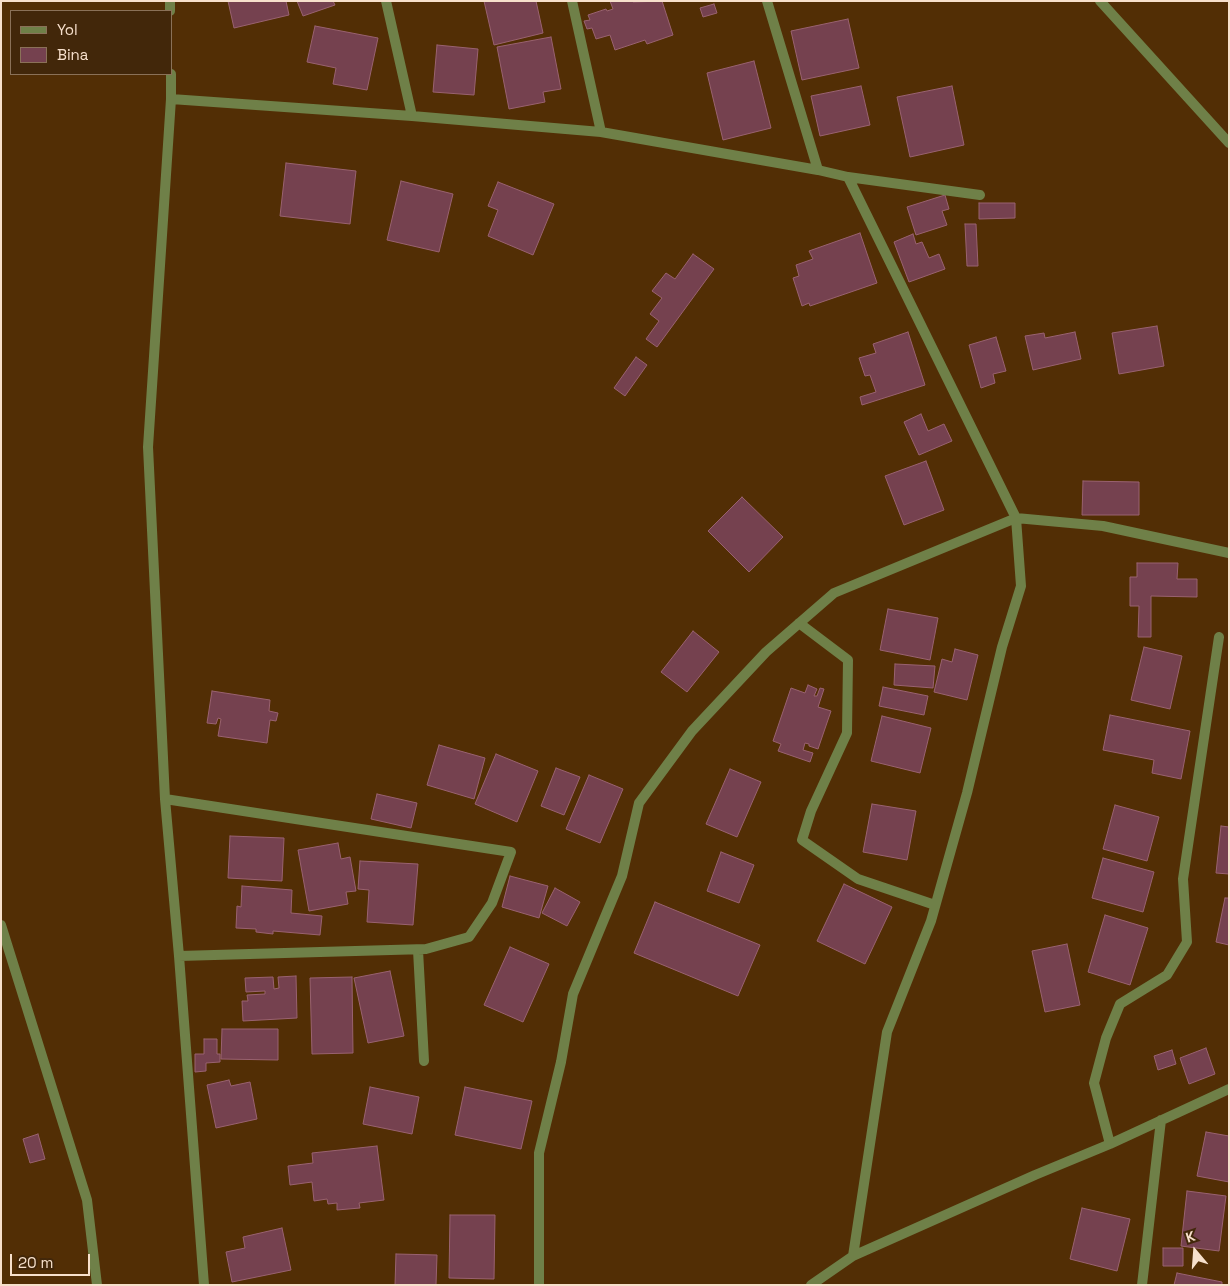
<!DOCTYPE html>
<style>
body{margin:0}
#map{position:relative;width:1230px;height:1286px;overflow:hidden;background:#522e05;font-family:"Space Grotesk",sans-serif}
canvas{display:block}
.frame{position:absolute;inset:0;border:2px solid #f7e0cc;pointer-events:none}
.legend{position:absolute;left:10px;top:10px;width:162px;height:65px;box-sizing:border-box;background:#42270a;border:1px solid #8a7158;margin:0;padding:6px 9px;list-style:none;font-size:15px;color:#f7e0cc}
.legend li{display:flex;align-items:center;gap:10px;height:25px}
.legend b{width:25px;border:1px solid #8a7158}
.north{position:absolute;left:1170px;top:1226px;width:50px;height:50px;-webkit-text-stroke:4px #42270a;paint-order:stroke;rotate:342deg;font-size:14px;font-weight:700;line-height:20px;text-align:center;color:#f7e0cc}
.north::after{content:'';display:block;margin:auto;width:18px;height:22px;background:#f7e0cc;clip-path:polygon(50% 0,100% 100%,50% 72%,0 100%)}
.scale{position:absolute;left:10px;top:1254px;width:80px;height:22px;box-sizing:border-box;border:2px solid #f7e0cc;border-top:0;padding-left:6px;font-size:15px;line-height:18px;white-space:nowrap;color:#f7e0cc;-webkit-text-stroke:4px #42270a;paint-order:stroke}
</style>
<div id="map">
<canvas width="1230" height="1286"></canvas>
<div class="frame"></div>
<ul class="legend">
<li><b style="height:6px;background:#6f8048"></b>Yol</li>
<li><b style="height:14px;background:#75414f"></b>Bina</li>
</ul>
<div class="north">K</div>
<div class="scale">20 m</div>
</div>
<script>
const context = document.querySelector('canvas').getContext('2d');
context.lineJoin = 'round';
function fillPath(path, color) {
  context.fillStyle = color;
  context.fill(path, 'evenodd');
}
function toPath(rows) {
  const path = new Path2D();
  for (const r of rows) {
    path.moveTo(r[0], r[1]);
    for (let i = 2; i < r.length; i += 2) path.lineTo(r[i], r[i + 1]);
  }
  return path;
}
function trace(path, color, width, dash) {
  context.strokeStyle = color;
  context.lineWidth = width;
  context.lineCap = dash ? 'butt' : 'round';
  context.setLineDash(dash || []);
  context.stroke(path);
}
const building = toPath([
 [228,1,286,1,289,15,234,28,228,1],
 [297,1,333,1,335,5,303,16,297,1],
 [484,1,536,1,543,33,494,45,484,1],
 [610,1,633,1,633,2,662,1,673,35,647,44,645,40,615,50,610,35,596,39,592,28,587,29,584,21,590,20,588,15,606,9,607,11,613,9,610,1],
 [714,4,717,13,703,17,700,8,714,4],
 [848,19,859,68,802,80,791,31,848,19],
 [315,26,378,38,367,90,333,84,336,68,307,62,315,26],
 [551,37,561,89,543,92,545,102,509,109,497,47,551,37],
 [437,45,478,49,474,95,433,92,437,45],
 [754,61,771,128,723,140,707,73,754,61],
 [861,86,870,125,820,136,811,96,861,86],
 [952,86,964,145,910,157,897,97,952,86],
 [286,163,356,171,350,224,280,216,286,163],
 [401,181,453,194,439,252,387,240,401,181],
 [498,182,554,204,533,255,488,236,498,210,488,206,498,182],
 [945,195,949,209,942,211,947,225,916,235,907,207,945,195],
 [979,203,1015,203,1015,218,979,219,979,203],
 [965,224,976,224,978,266,967,266,965,224],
 [860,233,877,283,810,306,809,303,802,306,793,278,799,276,796,265,813,259,809,251,860,233],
 [913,234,916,244,922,242,929,258,939,254,945,269,909,282,894,242,913,234],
 [693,254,714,269,657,347,646,339,659,321,650,314,662,298,652,291,666,273,675,279,693,254],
 [1157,326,1164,366,1119,374,1112,333,1157,326],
 [908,332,925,385,862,405,860,397,876,392,870,375,865,376,859,358,876,353,873,344,908,332],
 [1075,332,1081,359,1033,370,1025,336,1044,333,1045,338,1075,332],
 [996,337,1006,371,993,374,995,383,981,388,969,345,996,337],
 [636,357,647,365,625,396,614,388,636,357],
 [921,414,928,431,944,424,952,441,919,455,904,422,921,414],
 [926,461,944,510,904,525,885,476,926,461],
 [1083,481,1139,482,1139,515,1082,515,1083,481],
 [742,497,783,537,749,572,708,531,742,497],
 [1137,563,1178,563,1177,579,1197,579,1197,597,1151,596,1151,637,1138,637,1139,606,1130,606,1130,577,1137,577,1137,563],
 [888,609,938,618,930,660,880,650,888,609],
 [693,631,719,652,687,692,661,672,693,631],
 [1144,647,1182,656,1170,709,1131,700,1144,647],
 [955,649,978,655,967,700,934,692,942,659,952,662,955,649],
 [895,664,935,666,933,688,894,685,895,664],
 [808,685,817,689,814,696,817,696,820,688,824,689,818,707,831,711,818,749,809,746,809,744,805,743,803,750,813,753,810,762,778,751,781,744,773,741,791,688,805,693,808,685],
 [883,687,928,696,924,715,879,706,883,687],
 [212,691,270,700,269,711,278,713,276,721,270,720,267,743,218,736,221,719,218,718,216,724,207,723,212,691],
 [1110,715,1190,731,1181,779,1152,773,1154,760,1103,750,1110,715],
 [882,716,931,728,920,773,871,761,882,716],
 [439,745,485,758,474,799,427,785,439,745],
 [496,754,538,771,517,822,475,804,496,754],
 [556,768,580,777,564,815,541,806,556,768],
 [730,769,761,782,737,837,706,824,730,769],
 [589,775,623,789,600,843,566,829,589,775],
 [377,794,417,803,411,828,371,819,377,794],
 [872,804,916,811,907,860,863,852,872,804],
 [1115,805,1159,817,1147,861,1103,849,1115,805],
 [1221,826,1229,827,1229,874,1216,873,1221,826],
 [230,836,284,838,282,881,228,878,230,836],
 [338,843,341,859,350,857,356,891,346,892,348,904,309,911,298,850,338,843],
 [721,852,754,865,739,903,707,891,721,852],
 [1103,858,1154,872,1143,912,1092,898,1103,858],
 [360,861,418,864,413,925,367,922,369,890,358,889,360,861],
 [510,876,548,886,539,918,502,907,510,876],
 [844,884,892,907,865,964,817,941,844,884],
 [242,886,292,890,291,913,322,916,320,935,273,931,273,934,256,932,256,929,236,928,237,906,241,907,242,886],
 [555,888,580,902,567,926,542,913,555,888],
 [1225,898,1229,898,1229,945,1216,942,1225,898],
 [655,902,760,945,738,996,634,953,655,902],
 [1105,915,1148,928,1130,985,1088,972,1105,915],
 [1067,944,1080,1005,1045,1012,1032,951,1067,944],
 [510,947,549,964,523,1022,484,1005,510,947],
 [390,971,404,1036,368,1043,354,978,390,971],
 [296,976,297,1018,243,1021,242,1001,248,1001,247,995,265,994,265,991,246,992,245,978,273,977,274,989,279,988,278,977,296,976],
 [352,977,353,1053,312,1054,310,978,352,977],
 [222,1029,278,1029,278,1060,221,1059,222,1029],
 [204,1039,217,1039,217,1054,220,1054,220,1062,206,1063,206,1071,195,1072,195,1054,204,1054,204,1039],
 [1206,1048,1215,1074,1189,1084,1180,1058,1206,1048],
 [1172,1050,1176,1064,1158,1070,1154,1056,1172,1050],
 [229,1080,231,1086,250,1082,257,1119,216,1128,207,1085,229,1080],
 [370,1087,419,1097,412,1134,363,1124,370,1087],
 [465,1087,532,1101,521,1149,455,1135,465,1087],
 [1206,1132,1229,1136,1229,1182,1197,1176,1206,1132],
 [38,1134,45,1159,30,1163,23,1139,38,1134],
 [377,1146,384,1200,359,1203,360,1208,337,1210,337,1203,328,1204,327,1199,314,1201,312,1182,290,1185,288,1166,313,1163,312,1153,377,1146],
 [1187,1191,1226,1196,1219,1251,1181,1246,1187,1191],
 [1082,1208,1130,1219,1117,1271,1070,1259,1082,1208],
 [450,1215,495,1215,494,1279,449,1278,450,1215],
 [282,1228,291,1270,232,1282,226,1252,245,1248,243,1237,282,1228],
 [1163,1248,1183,1248,1183,1266,1163,1266,1163,1248],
 [396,1254,437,1255,436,1285,395,1285,396,1254],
 [1177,1273,1222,1282,1222,1285,1174,1285,1177,1273]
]);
const street = toPath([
 [170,1,170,11],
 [386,1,412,116],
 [572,1,601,132],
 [767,1,818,170],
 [1100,1,1229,143],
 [171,74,171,99,148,447,165,799,179,956,204,1285],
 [171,99,412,116,601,132,818,170,848,177,980,195],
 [848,177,1016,518,1021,586,1002,647,967,793,931,921,887,1032,853,1256],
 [799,623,848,660,847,733,811,811,802,840,858,879,935,905],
 [165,799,511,852,492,903,469,937,426,949,179,956],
 [1,925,87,1200,97,1285],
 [418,950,424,1061],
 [1110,1144,1094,1083,1106,1038,1120,1004,1167,975,1187,942,1183,879,1219,637],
 [539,1285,539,1153,561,1062,573,994,622,876,639,803,692,731,766,652,834,593,1016,518,1103,526,1229,553],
 [811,1285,853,1256,1035,1175,1110,1144,1229,1089],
 [1142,1285,1161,1120]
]);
fillPath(building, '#75414f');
trace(building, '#996270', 1);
trace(street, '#6f8048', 10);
</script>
